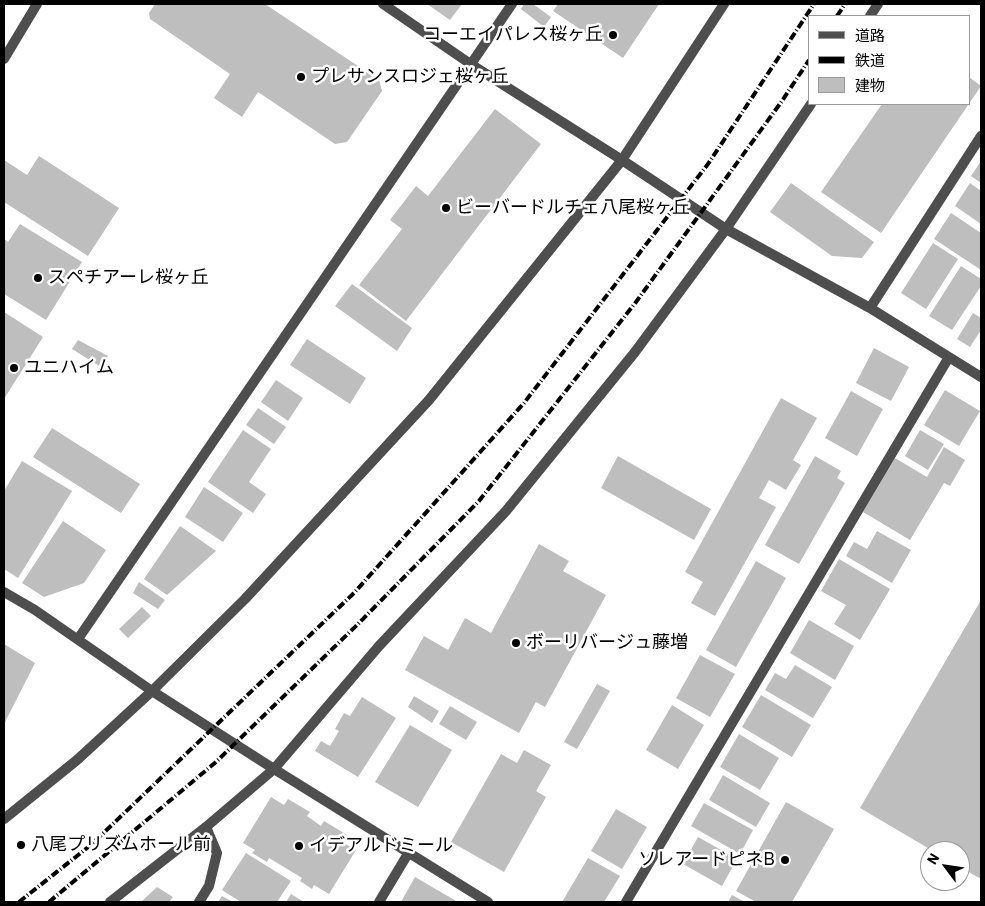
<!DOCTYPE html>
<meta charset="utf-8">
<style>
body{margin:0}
#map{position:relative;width:985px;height:906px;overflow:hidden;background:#fff;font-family:"IBM Plex Sans","Noto Sans JP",sans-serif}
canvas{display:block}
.frame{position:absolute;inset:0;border:5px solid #000;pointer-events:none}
.legend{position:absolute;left:808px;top:15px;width:162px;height:90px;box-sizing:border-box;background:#fff;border:1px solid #999;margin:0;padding:6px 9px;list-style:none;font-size:15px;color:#000}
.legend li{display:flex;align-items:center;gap:10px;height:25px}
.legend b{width:25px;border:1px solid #999}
.north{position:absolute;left:920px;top:841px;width:50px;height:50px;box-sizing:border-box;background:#fff;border:1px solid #999;border-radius:50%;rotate:301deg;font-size:14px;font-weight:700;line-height:20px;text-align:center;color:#000}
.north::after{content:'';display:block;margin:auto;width:18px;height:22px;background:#000;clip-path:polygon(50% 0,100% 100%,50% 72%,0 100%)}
</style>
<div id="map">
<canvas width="985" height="906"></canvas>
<div class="frame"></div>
<ul class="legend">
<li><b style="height:6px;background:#4e4e4e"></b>道路</li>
<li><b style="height:6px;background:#000"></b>鉄道</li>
<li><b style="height:14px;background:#bebebe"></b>建物</li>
</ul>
<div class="north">N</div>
</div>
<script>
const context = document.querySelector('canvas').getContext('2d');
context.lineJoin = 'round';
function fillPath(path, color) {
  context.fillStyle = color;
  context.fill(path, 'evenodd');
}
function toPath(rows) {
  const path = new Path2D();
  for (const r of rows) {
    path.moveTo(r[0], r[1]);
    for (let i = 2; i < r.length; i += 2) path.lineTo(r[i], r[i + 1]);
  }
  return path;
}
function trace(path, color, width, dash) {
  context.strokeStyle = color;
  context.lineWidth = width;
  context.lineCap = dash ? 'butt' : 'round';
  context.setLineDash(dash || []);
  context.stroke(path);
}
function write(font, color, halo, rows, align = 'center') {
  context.font = font + ' "IBM Plex Sans","Noto Sans JP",sans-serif';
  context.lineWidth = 5;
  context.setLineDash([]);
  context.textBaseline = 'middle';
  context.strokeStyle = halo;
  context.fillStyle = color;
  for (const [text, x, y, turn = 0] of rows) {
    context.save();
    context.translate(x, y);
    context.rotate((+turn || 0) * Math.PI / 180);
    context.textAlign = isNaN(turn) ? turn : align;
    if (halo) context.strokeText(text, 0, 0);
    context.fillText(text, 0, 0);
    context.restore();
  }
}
const building = toPath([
 [155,4,265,4,379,80,382,91,347,142,335,144,258,92,242,117,214,98,230,74,150,19,149,13],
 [427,4,462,4,450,20],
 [524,4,533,4,551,17,544,27,521,9],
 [558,4,659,4,623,58,553,11],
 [969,77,981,86,881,233,821,192,882,104,969,104],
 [495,109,541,144,406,321,359,285,402,229,390,220,416,186,428,196],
 [39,156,119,208,88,256,4,202,4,160,27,175],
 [981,161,981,183,971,176],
 [791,183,874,242,862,258,832,256,770,212],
 [970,183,981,191,981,224,955,206],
 [951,213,981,233,981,270,934,239],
 [20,224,82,262,46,320,4,294,4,239,8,242],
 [933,243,958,259,926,309,901,293],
 [961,266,981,279,981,286,952,330,929,316],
 [352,284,412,328,397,351,335,306],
 [4,312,43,337,4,399],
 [973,313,981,318,981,330,970,347,957,339],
 [307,339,366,378,350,404,290,365],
 [78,340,108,356,101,367,72,349],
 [874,348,909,367,891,401,856,383],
 [276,380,303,398,288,421,261,402],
 [945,390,980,411,959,446,924,425],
 [851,391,883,409,857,456,825,438],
 [781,398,817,418,793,460,801,465,786,490,769,480,759,498,776,507,715,616,691,603,703,582,685,572],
 [258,408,286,427,274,444,246,425],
 [52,428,140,484,121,513,33,457],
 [243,430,271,449,249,482,266,494,253,513,208,482],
 [920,430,944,444,928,470,905,456],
 [944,447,965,460,950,486,944,483,910,540,863,512,895,458,927,477],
 [618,456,711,509,694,540,601,488],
 [815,456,841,471,837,478,845,483,799,564,765,545],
 [22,461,72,491,18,578,4,569,4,491],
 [204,487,243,513,223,542,185,517],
 [63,521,106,550,84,583,44,597,22,583],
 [180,526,216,551,167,595,144,579],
 [877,531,911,550,892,583,846,556,854,542,867,549],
 [539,544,569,561,563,571,606,595,545,707,536,702,519,733,405,670,424,636,448,650,465,618,491,633],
 [839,559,890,589,860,640,834,624,846,605,821,591],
 [756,561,786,578,736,667,706,650],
 [139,582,165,600,158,609,133,593],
 [981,600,981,879,960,867,960,851,933,851,860,808],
 [142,607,151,616,128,638,119,629],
 [809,620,854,646,835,680,790,653],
 [4,644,35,663,4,724],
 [700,655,735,674,710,717,676,698],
 [795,665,832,687,813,718,765,690,775,673,786,679],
 [597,684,610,691,577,749,564,742],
 [761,695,811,725,792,757,742,727],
 [414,696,439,711,432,723,408,707],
 [362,697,396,718,358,777,315,751,321,741,330,746,339,731,335,729,344,713,350,716],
 [672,705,704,725,678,769,646,750],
 [450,706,477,722,466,740,439,724],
 [410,725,452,750,418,807,375,782],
 [739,734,779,758,760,790,720,767],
 [524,750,551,765,536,791,546,797,504,872,451,842,501,754,517,763],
 [723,775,770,803,756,827,709,800],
 [271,797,284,805,288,799,310,812,307,816,321,826,324,821,347,835,342,842,356,850,329,894,314,885,312,889,300,881,302,878,269,858,267,862,252,853,255,850,243,843],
 [786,802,834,829,792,902,756,902,736,891],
 [704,803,753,830,740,854,691,826],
 [616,809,647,827,622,869,591,851],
 [698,837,737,859,722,886,683,864],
 [246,853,291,881,277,902,241,902,222,890],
 [588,858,620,876,604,902,562,902],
 [415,877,458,902,401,902],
 [157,887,173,897,169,902,141,902],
 [291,894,304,902,286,902],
 [732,895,745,902,728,902],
 [222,896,233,902,218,902]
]);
const pedestrian = toPath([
 [622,160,726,229],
 [152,691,274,769]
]);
const minor = toPath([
 [383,4,472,65,622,160],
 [870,16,878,4],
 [4,59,37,4],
 [726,229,870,308,981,377],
 [870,308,981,136],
 [4,592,35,610,152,691],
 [78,639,512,4],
 [274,769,488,902],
 [110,902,206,827,274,769,379,646,506,511,635,352,726,229,811,104],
 [199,902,209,886,217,853,206,827],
 [379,902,409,852],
 [626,902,949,357]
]);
const tertiary = toPath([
 [4,819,77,760,152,691,245,599,429,400,622,160,724,4]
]);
const rail = toPath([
 [837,16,845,4],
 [19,902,92,844,354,593,524,403,708,164,814,4],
 [49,902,216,762,358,624,479,501,636,302,782,101,809,60]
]);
const markers = [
 [613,35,5,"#000"],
 [301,77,5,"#000"],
 [446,208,5,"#000"],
 [38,278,5,"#000"],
 [14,368,5,"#000"],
 [516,643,5,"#000"],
 [21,845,5,"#000"],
 [299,846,5,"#000"],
 [785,860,5,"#000"]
];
const poiNames = [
 ["コーエイパレス桜ヶ丘",603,35,"right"],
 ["プレサンスロジェ桜ヶ丘",311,77],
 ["ビーバードルチェ八尾桜ヶ丘",456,208],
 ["スペチアーレ桜ヶ丘",48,278],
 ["ユニハイム",24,368],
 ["ボーリバージュ藤増",526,643],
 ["八尾プリズムホール前",31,845],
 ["イデアルドミール",309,846],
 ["ソレアードピネB",775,860,"right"]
];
fillPath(building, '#bebebe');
trace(pedestrian, '#4e4e4e', 10);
trace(minor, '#4e4e4e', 10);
trace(tertiary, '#4e4e4e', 10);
trace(rail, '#000', 4, [8, 2.5, 1, 2.5]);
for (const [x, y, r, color] of markers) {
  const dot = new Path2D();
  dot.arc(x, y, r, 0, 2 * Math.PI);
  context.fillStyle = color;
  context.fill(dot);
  trace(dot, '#fff', 2);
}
write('18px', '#000', '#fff', poiNames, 'left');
</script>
